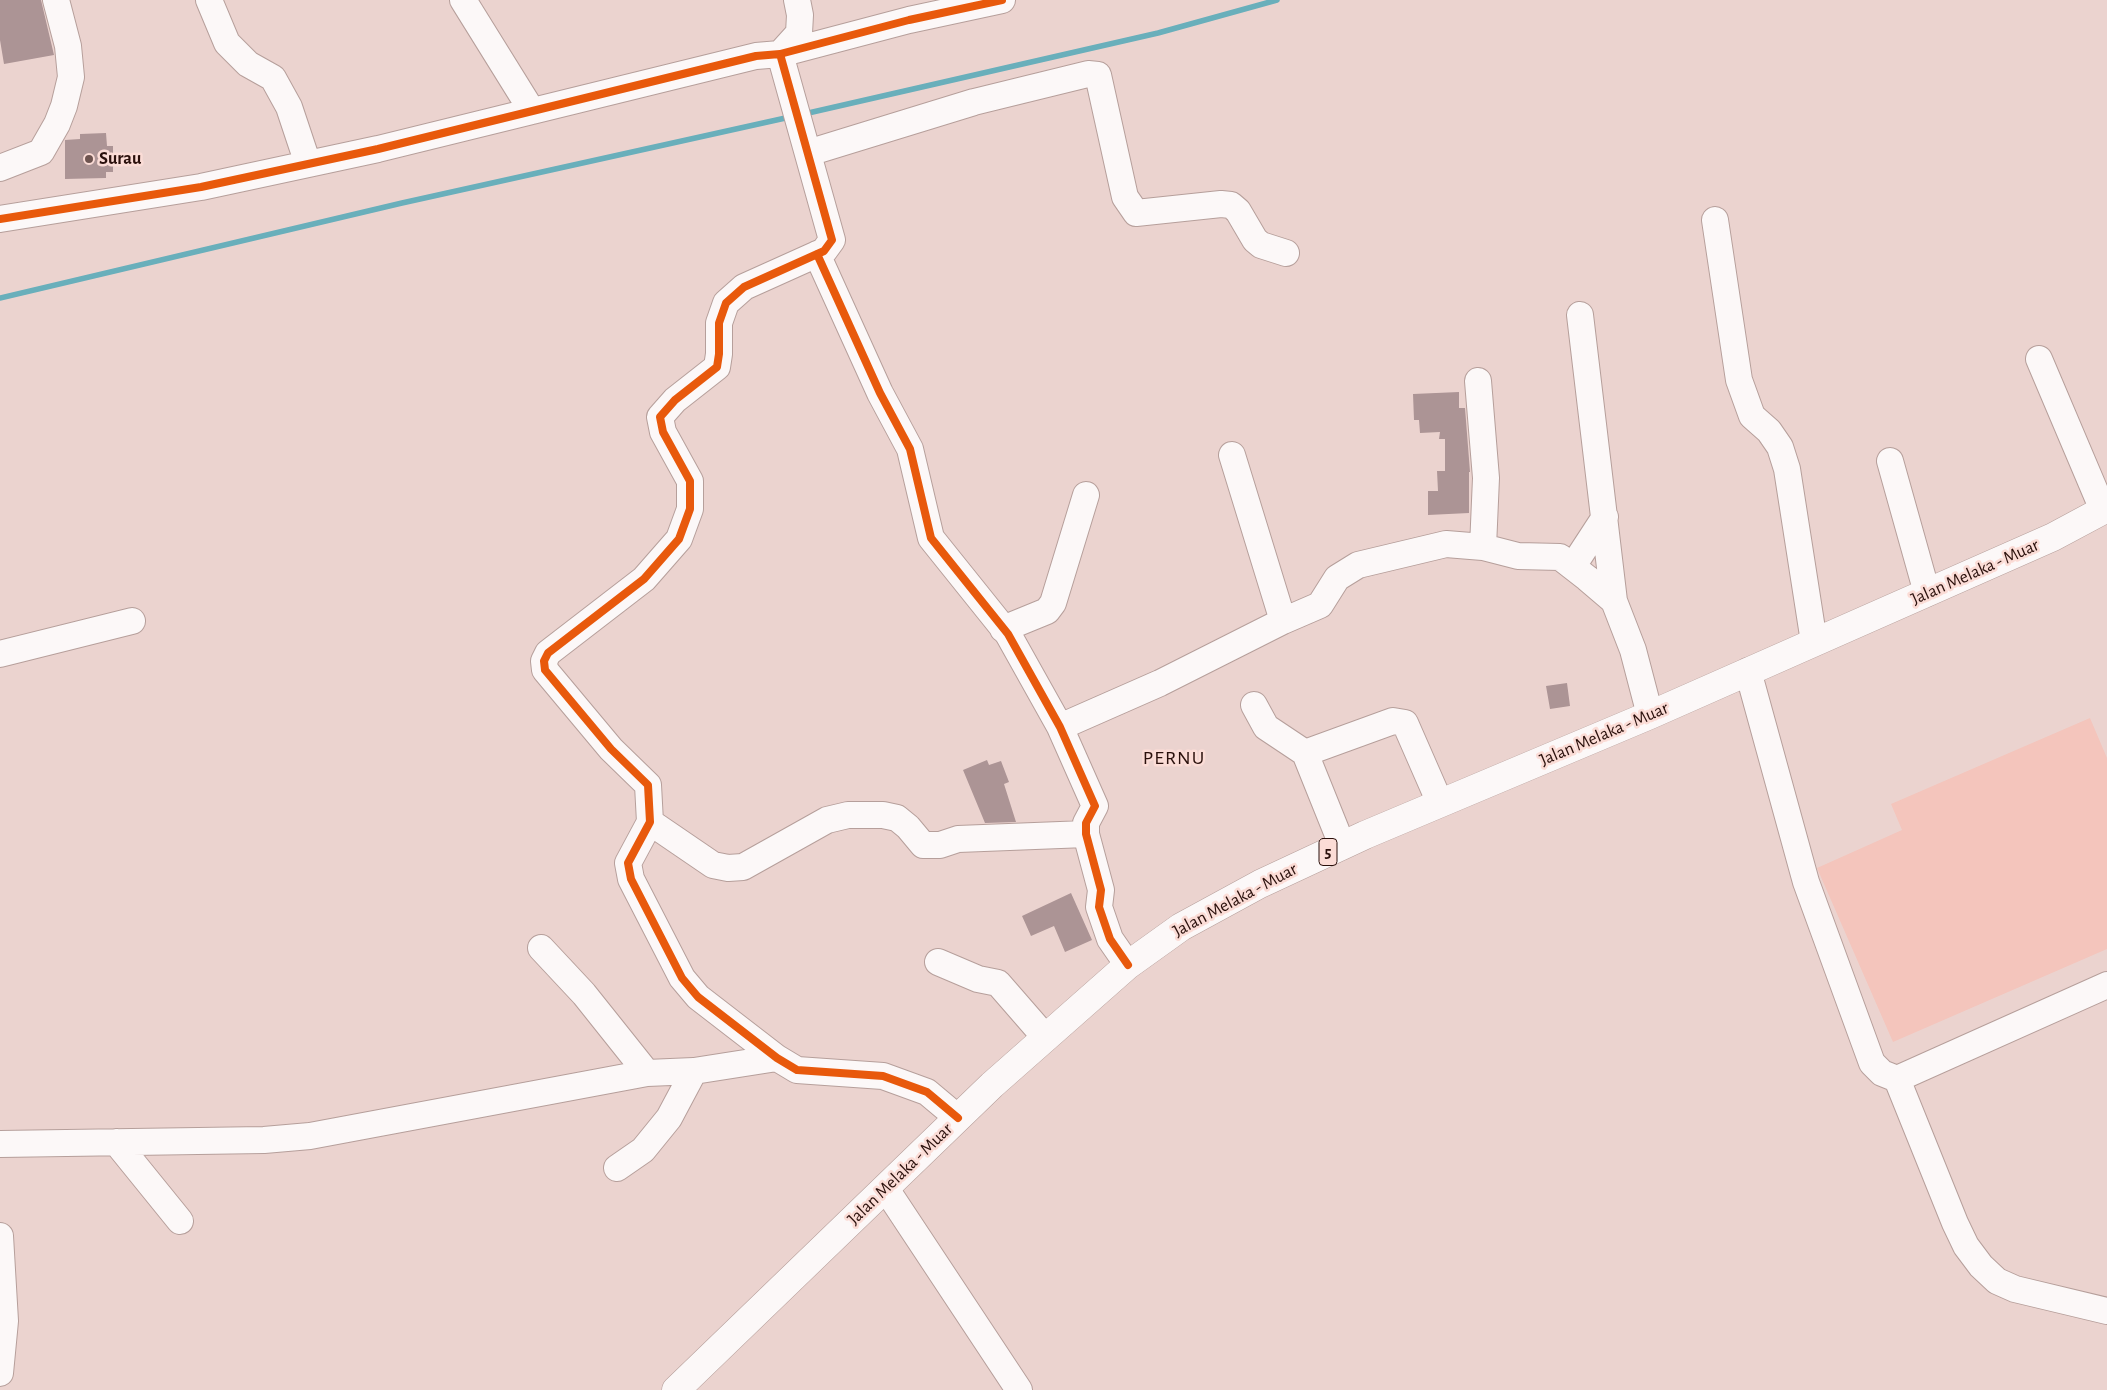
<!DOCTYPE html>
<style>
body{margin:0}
canvas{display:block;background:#ebd3cf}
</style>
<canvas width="2107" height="1390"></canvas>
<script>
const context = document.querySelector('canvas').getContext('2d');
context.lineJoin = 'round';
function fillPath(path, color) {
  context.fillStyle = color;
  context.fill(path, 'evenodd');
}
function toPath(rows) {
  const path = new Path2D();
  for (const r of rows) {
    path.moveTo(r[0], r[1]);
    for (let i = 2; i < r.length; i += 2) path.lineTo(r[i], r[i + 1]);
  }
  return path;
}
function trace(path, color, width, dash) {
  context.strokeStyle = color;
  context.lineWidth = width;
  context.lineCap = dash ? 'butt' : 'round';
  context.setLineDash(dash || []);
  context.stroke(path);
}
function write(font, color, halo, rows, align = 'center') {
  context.font = font + ' "Alegreya Sans",sans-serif';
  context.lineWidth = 5;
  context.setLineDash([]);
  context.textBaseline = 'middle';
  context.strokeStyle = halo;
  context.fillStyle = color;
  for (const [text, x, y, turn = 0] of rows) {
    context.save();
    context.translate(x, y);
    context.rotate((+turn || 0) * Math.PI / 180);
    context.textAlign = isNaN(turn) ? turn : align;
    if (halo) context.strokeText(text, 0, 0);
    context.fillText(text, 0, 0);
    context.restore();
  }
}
const built = toPath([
 [2090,718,2107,758,2107,949,1893,1042,1817,868,1902,830,1891,804]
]);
const stream = toPath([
 [804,114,1158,33,1277,0],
 [0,298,402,203,790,117]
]);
const building = toPath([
 [0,0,41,0,54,55,4,64,0,40],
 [106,133,107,146,113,146,113,172,106,172,106,178,65,179,65,140,80,139,80,134],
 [1459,392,1459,408,1465,408,1470,472,1469,472,1469,513,1428,515,1428,491,1438,491,1437,471,1445,471,1445,439,1439,439,1440,432,1420,433,1419,420,1414,420,1413,394],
 [1567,683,1570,706,1550,709,1546,686],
 [987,760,989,765,1001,761,1009,782,1004,784,1016,822,985,823,963,770],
 [1071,893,1092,940,1065,952,1054,926,1031,936,1022,916]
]);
const minor = toPath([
 [209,0,227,43,248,64,273,78,289,107,308,164],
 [463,0,532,111],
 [780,54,832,240,824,251,744,287,726,303,719,323,719,354,717,367,675,400,660,417,663,432,690,481,690,509,679,539,644,579,548,653,544,661,545,670,611,749,648,785,650,822,628,863,631,879,682,978,698,997,777,1058,797,1070,883,1076,927,1092,958,1118],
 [780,54,799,33,800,15,797,0],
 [808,153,974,102,1088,74,1098,75,1125,197,1136,213,1221,204,1231,205,1238,211,1255,240,1261,245,1286,253],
 [0,168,41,152,57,124,64,106,71,77,68,46,56,0],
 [0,219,201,187,378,149,756,56,780,54,909,20,1002,0],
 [1715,220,1739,380,1752,416,1769,431,1780,447,1787,469,1814,642],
 [817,254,880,393,910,449,931,538,1008,634,1060,727,1095,806,1086,823,1086,834,1101,890,1099,907,1110,939,1128,965],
 [1580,315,1614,601],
 [2039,359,2103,510],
 [1478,381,1486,478,1483,547],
 [1232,455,1283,621],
 [1890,461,1927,593],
 [1573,566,1605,517],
 [1003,629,1047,611,1053,603,1086,495],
 [0,654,132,621],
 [1748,671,1806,882,1872,1063,1882,1073,1897,1079,2107,985],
 [1254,705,1266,727,1305,753],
 [1060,727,1160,683,1283,621,1320,605,1337,578,1358,565,1446,544,1483,547,1518,556,1560,557,1587,578,1614,601,1633,650,1650,715],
 [650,822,713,865,728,868,743,867,827,820,848,815,883,815,897,818,908,827,923,845,940,845,958,839,1086,834],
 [1342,845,1305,753,1393,721,1405,723,1440,803],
 [541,948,584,994,647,1073],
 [938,962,978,979,998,983,1045,1037],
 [1897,1079,1955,1223,1966,1246,1981,1266,1997,1281,2015,1289,2107,1311],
 [116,1142,180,1221],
 [0,1144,264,1140,310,1136,647,1073,694,1071,777,1058],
 [617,1168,643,1150,669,1118,694,1071],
 [886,1189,1019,1390],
 [0,1236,5,1321,0,1373]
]);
const major = toPath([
 [676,1390,992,1085,1128,965,1181,927,1260,884,1365,835,1650,715,2053,537,2107,508]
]);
const cycleway = toPath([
 [780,54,832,240,824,251,744,287,726,303,719,323,719,354,717,367,675,400,660,417,663,432,690,481,690,509,679,539,644,579,548,653,544,661,545,670,611,749,648,785,650,822,628,863,631,879,682,978,698,997,777,1058,797,1070,883,1076,927,1092,958,1118],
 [0,219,201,187,378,149,756,56,780,54,909,20,1002,0],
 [817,254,880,393,910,449,931,538,1008,634,1060,727,1095,806,1086,823,1086,834,1101,890,1099,907,1110,939,1128,965]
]);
const markers = [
 [89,159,5,"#6e5450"]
];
const shields = [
 [1328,852,18]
];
const shieldNames = [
 ["5",1328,852]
];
const poiNames = [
 ["Surau",99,159]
];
const streetNames = [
 ["Jalan Melaka - Muar",1975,572,-24],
 ["Jalan Melaka - Muar",1604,734,-23],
 ["Jalan Melaka - Muar",1235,900,-28],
 ["Jalan Melaka - Muar",900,1174,-44]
];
const quarterNames = [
 ["PERNU",1174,758]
];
fillPath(built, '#f4c5bc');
trace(stream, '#69afbb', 5.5);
fillPath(building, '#ac9495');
trace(minor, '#b69f9b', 28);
trace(major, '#b69f9b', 29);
trace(minor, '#fcf8f8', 26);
trace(major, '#fcf8f8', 28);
trace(cycleway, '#e8590c', 8);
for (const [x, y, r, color] of markers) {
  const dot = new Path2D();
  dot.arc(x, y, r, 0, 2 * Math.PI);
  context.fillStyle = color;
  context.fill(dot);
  trace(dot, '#fbdcd6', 2);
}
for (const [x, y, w] of shields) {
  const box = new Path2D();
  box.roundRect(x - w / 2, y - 13.5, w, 27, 4);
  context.fillStyle = '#fbdcd6';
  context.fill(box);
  trace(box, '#2a100c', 1);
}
write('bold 16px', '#2a100c', null, shieldNames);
write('bold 18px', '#2a100c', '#fbdcd6', poiNames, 'left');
write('18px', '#2a100c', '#fbdcd6', streetNames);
context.letterSpacing = '1px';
write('20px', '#2a100c', '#fbdcd6', quarterNames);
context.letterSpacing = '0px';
</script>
